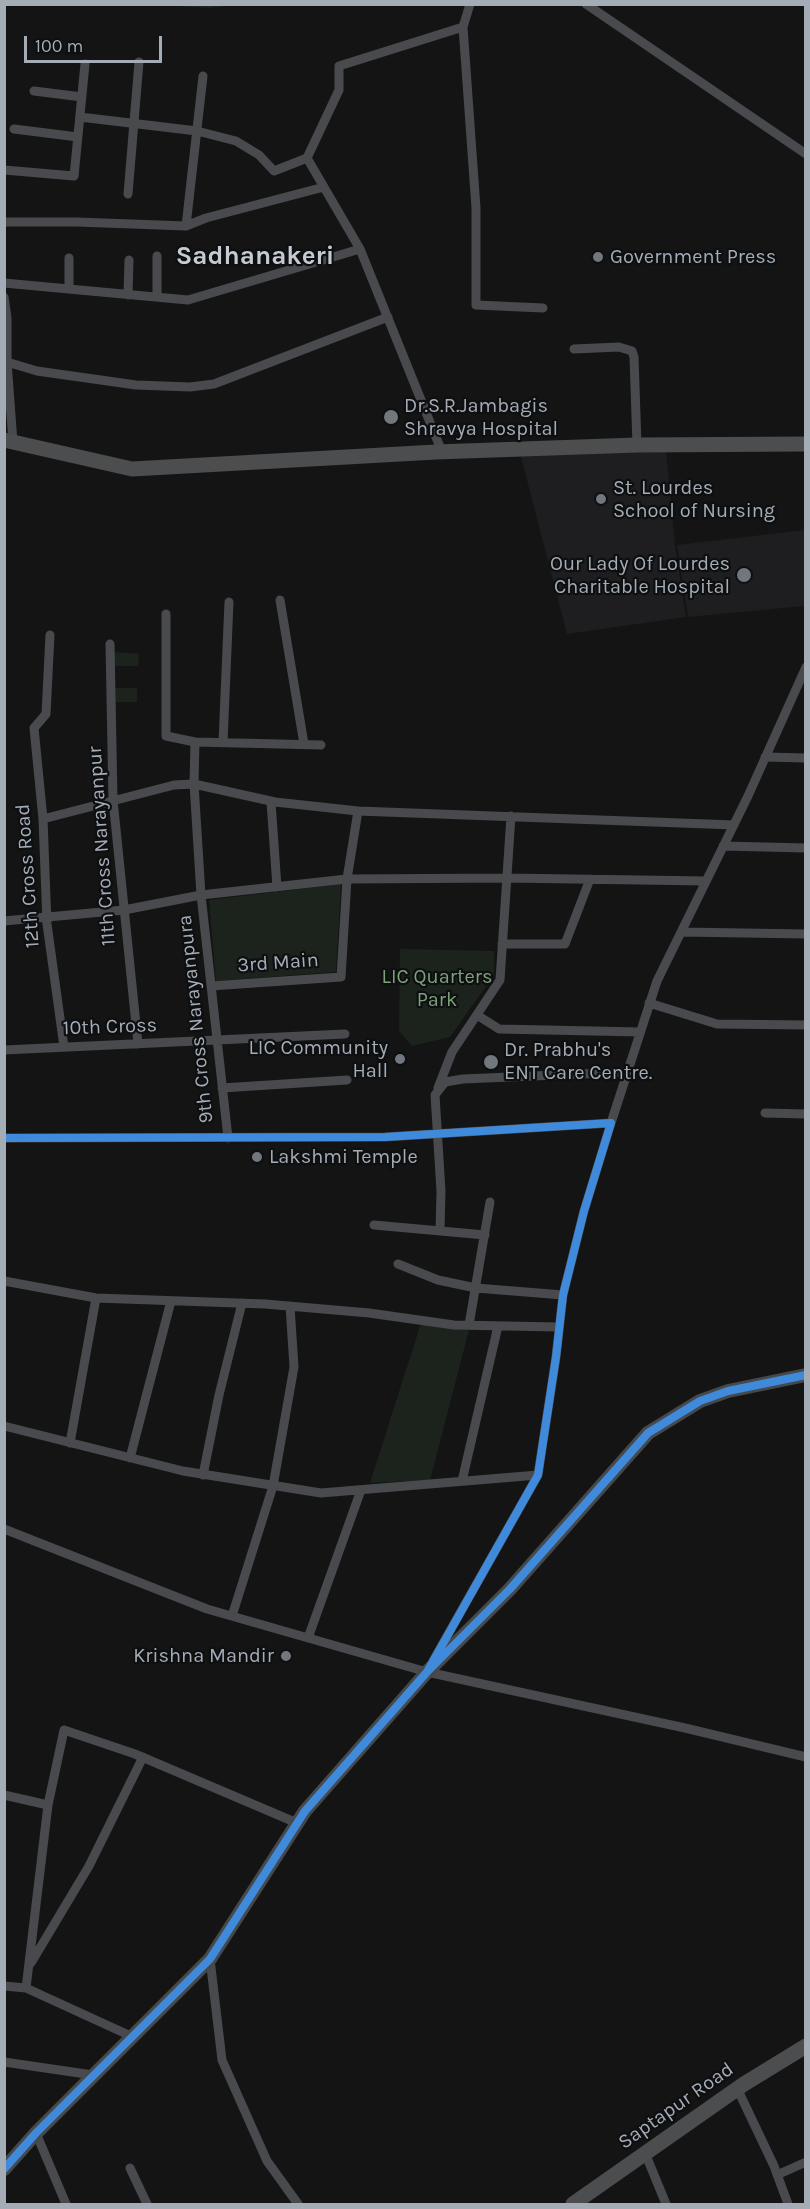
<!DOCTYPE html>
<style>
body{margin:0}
#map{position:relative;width:810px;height:2209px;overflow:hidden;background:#141414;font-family:Karla,sans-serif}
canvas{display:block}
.frame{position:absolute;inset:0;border:6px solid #a4acb6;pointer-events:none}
.scale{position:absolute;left:24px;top:36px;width:138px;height:27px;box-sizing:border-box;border:3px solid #a4acb6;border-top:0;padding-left:8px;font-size:18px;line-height:21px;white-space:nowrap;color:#a4acb6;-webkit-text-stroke:4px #0e0f10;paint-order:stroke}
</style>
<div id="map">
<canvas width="810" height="2209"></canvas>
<div class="frame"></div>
<div class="scale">100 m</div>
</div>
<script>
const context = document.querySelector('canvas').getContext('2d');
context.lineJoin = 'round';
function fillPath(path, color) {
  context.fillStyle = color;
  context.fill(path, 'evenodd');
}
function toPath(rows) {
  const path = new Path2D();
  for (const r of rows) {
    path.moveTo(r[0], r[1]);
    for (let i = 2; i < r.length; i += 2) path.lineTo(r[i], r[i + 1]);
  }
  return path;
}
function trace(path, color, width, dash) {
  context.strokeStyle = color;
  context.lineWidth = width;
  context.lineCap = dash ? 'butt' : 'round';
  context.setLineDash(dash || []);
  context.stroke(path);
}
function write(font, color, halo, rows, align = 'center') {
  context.font = font + ' Karla,sans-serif';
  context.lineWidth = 4.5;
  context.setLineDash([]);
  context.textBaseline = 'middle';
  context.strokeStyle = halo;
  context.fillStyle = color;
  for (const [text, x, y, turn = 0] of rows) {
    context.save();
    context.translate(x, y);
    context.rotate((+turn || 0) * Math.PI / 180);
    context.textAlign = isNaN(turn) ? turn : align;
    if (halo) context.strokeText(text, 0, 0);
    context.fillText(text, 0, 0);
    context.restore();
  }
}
const built = toPath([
 [666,449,675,545,686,617,567,634,520,453],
 [805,530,805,606,688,617,677,545]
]);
const green = toPath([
 [166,5,232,4,232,5,209,8],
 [114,652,139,654,138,666,114,666],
 [115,688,137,688,137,702,115,702],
 [341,884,336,972,216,981,209,900],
 [400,949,494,951,494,975,450,1037,412,1046,399,1031],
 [421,1323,469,1330,430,1480,370,1483]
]);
const street = toPath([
 [586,4,806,154],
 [463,27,476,208,476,305,543,308],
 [34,91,82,97],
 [80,117,197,131,236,141,259,155,274,171,307,158],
 [14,129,78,137],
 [4,170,74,176,85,64],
 [128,194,139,62],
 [4,222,77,222,186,226,206,218,324,187],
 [186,226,203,76],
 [157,256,157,297],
 [69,258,69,289],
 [4,283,188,300,360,249],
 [128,295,129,260],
 [4,297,7,318,7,362,13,442],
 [574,349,619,347,632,351,634,357,637,445],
 [7,362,37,371,136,385,190,387,214,384,388,317],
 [442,452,360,249,307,158,339,90,339,66,463,27,470,4],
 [280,600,304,744],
 [166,614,166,736,195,742,194,784,275,802,358,811,734,825],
 [50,635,46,714,34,728,43,819,47,924,64,1047],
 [110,644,113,800,138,1044],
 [195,742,321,745],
 [223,742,229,602],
 [765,757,806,758],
 [271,802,277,887],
 [43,819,174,785,194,784,201,895,347,879,507,878,706,881],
 [723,846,806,848],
 [4,921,124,910,201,895,228,1138],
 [681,932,806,934],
 [502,944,565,944,590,879],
 [211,986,341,977,347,879,358,811],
 [649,1003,717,1024,806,1025],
 [477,1015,499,1029,640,1032],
 [4,1050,345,1034],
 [222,1088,347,1080],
 [438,1088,452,1052,500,980,511,816],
 [765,1113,806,1114],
 [611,1123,657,981,748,796,806,667],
 [4,1138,385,1137,611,1123,584,1211,563,1295,556,1357,538,1475,433,1661],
 [374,1225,485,1235],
 [440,1231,441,1191,435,1095,445,1082,463,1079,627,1072],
 [398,1264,438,1280,476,1288,563,1295],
 [4,1281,96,1298,265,1304,369,1313,454,1325,559,1327],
 [469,1325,490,1202],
 [4,1426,183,1471,321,1493,538,1475],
 [70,1443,96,1298],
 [130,1458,171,1301],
 [203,1475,219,1395,242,1303],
 [462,1481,498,1326],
 [4,1529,207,1609,427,1672,685,1728,806,1757],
 [232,1616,273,1486,294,1367,290,1306],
 [308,1638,361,1490],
 [4,1795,48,1805],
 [210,1959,222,2060,267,2161,298,2204],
 [31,1963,89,1866,143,1757],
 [4,1986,26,1988],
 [133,2037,26,1988,48,1805,64,1730,135,1754,297,1823],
 [4,2062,93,2075],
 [737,2088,774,2166,788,2204],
 [36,2133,66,2204],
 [645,2153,666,2204],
 [130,2168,147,2204],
 [777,2175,806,2162]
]);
const secondary = toPath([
 [4,2169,36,2133,210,1959,305,1811,427,1672,510,1589,648,1433,700,1401,728,1391,806,1375]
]);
const primary = toPath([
 [4,440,132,469,436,452,637,445,806,444],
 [573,2204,744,2084,806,2046]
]);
const cycleway = toPath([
 [4,1138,385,1137,611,1123,584,1211,563,1295,556,1357,538,1475,427,1672],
 [4,2169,36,2133,210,1959,305,1811,427,1672,510,1589,648,1433,700,1401,728,1391,806,1375]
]);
const markers = [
 [598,257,6,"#72777d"],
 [391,417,8,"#72777d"],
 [601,499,6,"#72777d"],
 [744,575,8,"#72777d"],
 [400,1059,6,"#72777d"],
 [491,1062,8,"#72777d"],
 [257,1157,6,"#72777d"],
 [286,1656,6,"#72777d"]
];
const poiNames = [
 ["Government Press",610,257],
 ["Dr.S.R.Jambagis",404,406],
 ["Shravya Hospital",404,429],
 ["St. Lourdes",613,488],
 ["School of Nursing",613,511],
 ["Our Lady Of Lourdes",730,564,"right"],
 ["Charitable Hospital",730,587,"right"],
 ["LIC Community",388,1048,"right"],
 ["Hall",388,1071,"right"],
 ["Dr. Prabhu's",504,1050],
 ["ENT Care Centre.",504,1073],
 ["Lakshmi Temple",269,1157],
 ["Krishna Mandir",274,1656,"right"]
];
const streetNames = [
 ["11th Cross Narayanpur",102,846,-94],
 ["12th Cross Road",28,876,-94],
 ["3rd Main",278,963,-4],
 ["9th Cross Narayanpura",196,1019,-96],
 ["10th Cross",110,1027,-2],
 ["Saptapur Road",676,2106,-35]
];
const parkNames = [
 ["LIC Quarters",437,977],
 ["Park",437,1000]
];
const districtNames = [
 ["Sadhanakeri",255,257]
];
fillPath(built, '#1e1e20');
fillPath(green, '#1c231d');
trace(street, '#484a4d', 9);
trace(secondary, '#46494c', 14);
trace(primary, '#4b4d4f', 15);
trace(cycleway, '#408adc', 8);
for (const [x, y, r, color] of markers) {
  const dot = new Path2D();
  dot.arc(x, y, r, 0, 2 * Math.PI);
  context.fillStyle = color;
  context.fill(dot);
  trace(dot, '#0e0f10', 2);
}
write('20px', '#a4acb6', '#0e0f10', poiNames, 'left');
write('20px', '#a4acb6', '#0e0f10', streetNames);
write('20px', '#7ca27a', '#0e0f10', parkNames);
write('bold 26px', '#c6cad2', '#0e0f10', districtNames);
</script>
